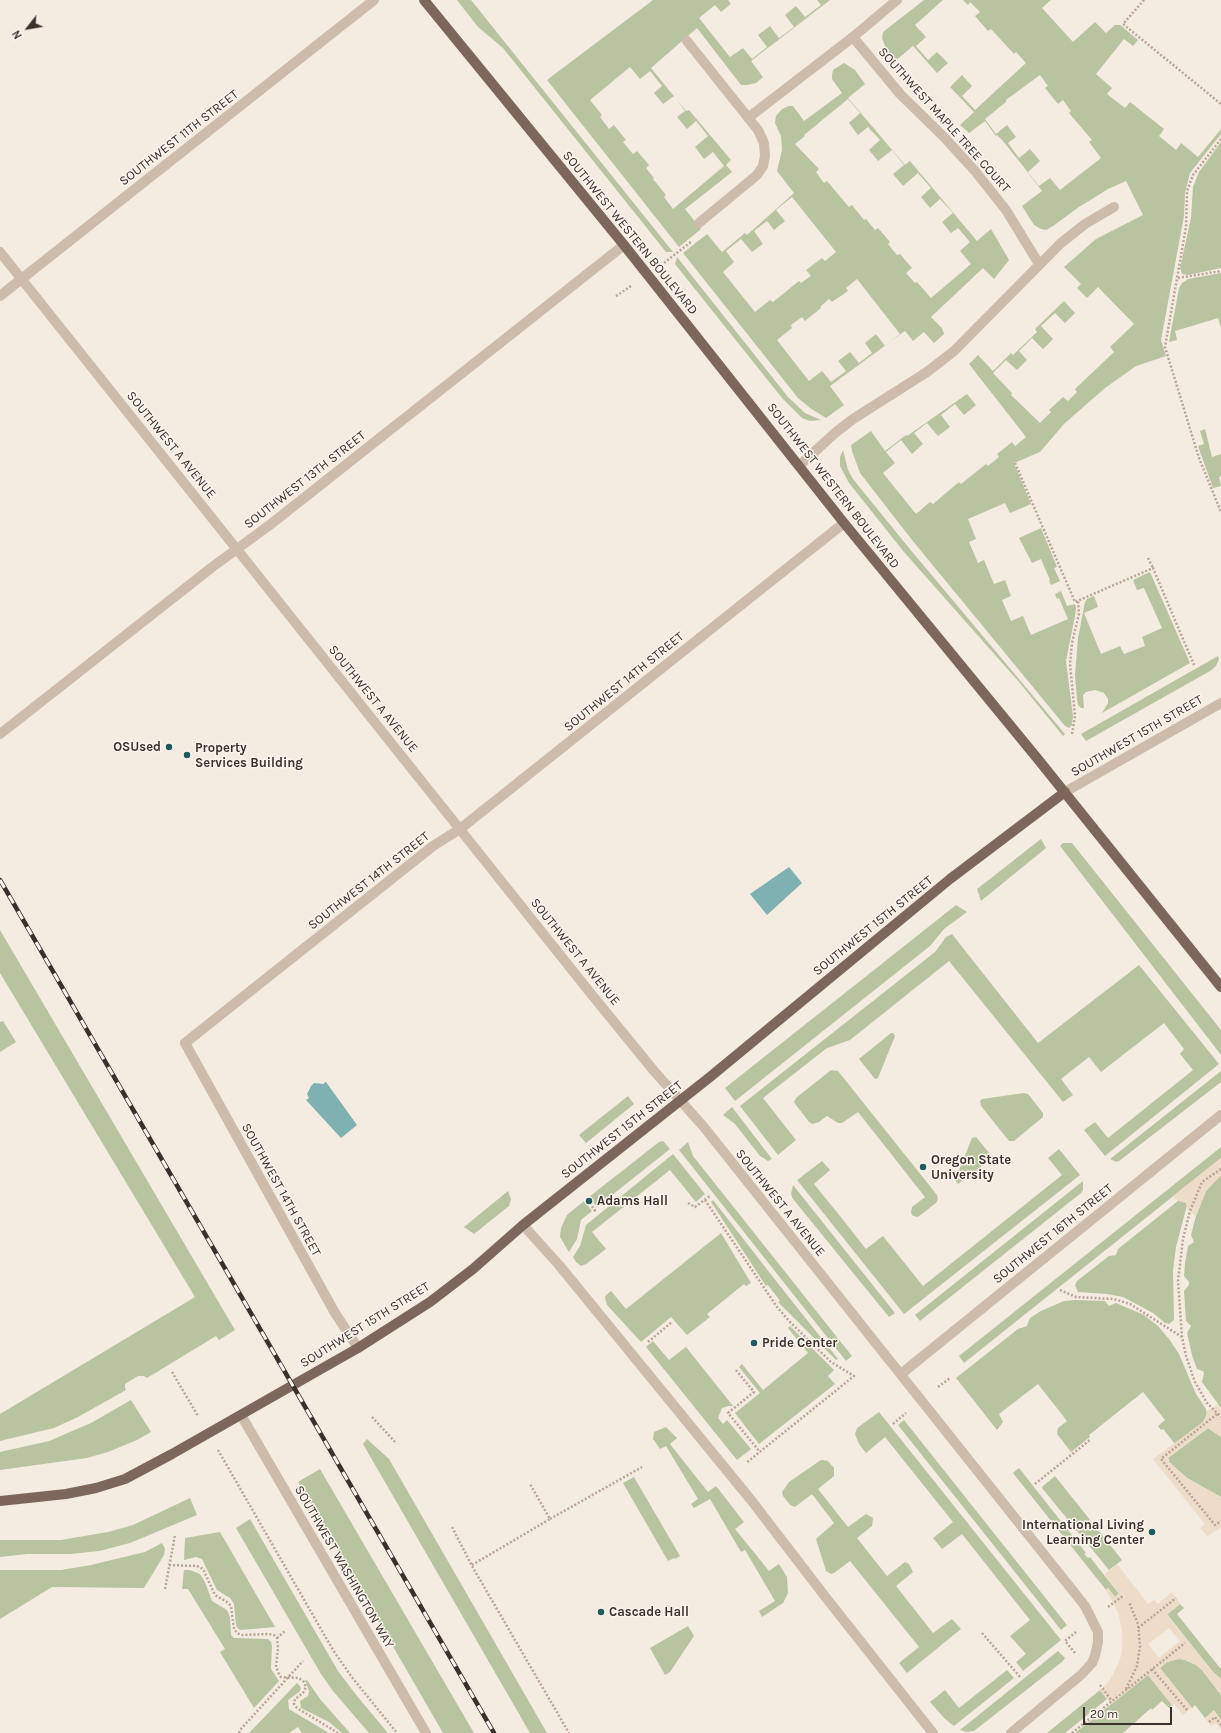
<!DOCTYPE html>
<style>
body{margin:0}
#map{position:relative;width:1221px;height:1733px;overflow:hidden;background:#f4ebe1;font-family:Karla,sans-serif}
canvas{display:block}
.north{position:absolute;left:8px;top:8px;width:40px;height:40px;-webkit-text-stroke:3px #fbf5ee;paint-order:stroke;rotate:239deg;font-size:11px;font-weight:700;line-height:16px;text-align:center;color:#3b302b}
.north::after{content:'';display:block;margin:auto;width:14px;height:18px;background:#3b302b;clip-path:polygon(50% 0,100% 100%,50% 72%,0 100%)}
.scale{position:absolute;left:1083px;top:1707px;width:89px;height:18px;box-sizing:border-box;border:2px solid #3b302b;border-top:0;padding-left:5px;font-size:12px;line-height:14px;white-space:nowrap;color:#3b302b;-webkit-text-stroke:3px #fbf5ee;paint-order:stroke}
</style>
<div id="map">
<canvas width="1221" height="1733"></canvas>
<div class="north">N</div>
<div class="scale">20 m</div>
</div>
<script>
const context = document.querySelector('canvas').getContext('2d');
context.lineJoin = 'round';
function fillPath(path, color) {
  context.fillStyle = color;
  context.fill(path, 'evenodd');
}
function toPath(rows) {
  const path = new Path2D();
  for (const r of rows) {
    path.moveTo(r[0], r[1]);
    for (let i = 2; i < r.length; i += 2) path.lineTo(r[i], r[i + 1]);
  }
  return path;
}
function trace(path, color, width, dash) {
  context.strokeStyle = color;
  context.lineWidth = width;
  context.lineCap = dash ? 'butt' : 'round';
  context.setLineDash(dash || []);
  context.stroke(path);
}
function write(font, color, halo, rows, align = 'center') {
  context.font = font + ' Karla,sans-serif';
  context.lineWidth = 3;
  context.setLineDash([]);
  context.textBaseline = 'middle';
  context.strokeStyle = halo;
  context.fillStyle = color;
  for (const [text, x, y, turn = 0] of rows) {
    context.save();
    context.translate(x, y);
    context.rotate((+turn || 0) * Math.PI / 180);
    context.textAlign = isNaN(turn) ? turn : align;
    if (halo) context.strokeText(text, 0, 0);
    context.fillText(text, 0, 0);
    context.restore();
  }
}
const green = toPath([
 [457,0,471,0,673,252,666,252,503,48,478,27],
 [653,0,728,0,731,4,721,12,715,5,699,18,730,57,743,48,752,59,767,47,758,35,770,26,779,38,794,27,785,15,796,6,805,17,821,5,817,0,830,0,751,61,763,77,756,83,747,85,741,85,697,28,651,68,686,111,689,110,731,160,726,165,732,172,685,209,701,229,679,247,547,80],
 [630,67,640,79,650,71,662,86,654,93,663,104,674,96,685,111,677,117,687,129,696,121,708,136,695,147,704,159,713,152,724,166,673,209,664,197,666,195,653,179,654,178,646,168,649,165,637,151,633,154,623,142,626,140,614,125,609,129,600,117,602,115,590,100],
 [924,0,943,0,915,25,926,37,916,46,928,60,937,52,948,63,937,73,913,46,895,61,885,46,882,38,883,32],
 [963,0,1051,0,1042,8,1073,42,1095,22,1106,33,1115,25,1120,25,1138,40,1133,46,1124,39,1096,74,1112,88,1107,94,1125,108,1130,102,1164,129,1159,136,1176,150,1181,143,1198,157,1221,129,1221,134,1190,173,1185,193,1184,216,1161,340,1166,356,1136,366,1105,388,1064,424,1040,452,1014,463,1031,504,1010,513,1005,503,968,519,976,539,969,542,978,563,984,560,994,584,1005,580,1011,596,1002,600,1011,621,1023,616,1031,635,1068,619,1059,598,1057,599,1055,594,1061,591,1067,606,1075,604,1076,608,1075,616,1066,661,1073,716,1072,725,1069,728,1065,726,912,540,860,473,852,451,851,445,871,431,885,451,906,435,907,436,967,394,976,405,964,415,955,404,941,415,950,427,938,436,927,423,914,433,923,444,912,454,901,440,886,452,895,463,883,473,916,514,930,502,933,504,959,482,961,484,986,464,988,466,999,457,997,454,1012,442,1015,446,1026,437,969,364,978,355,993,371,1011,353,1013,355,1037,332,1035,329,1064,301,1075,313,1065,323,1055,313,1041,326,1053,339,1043,349,1032,338,1019,351,1027,360,1017,370,1006,360,993,373,1012,393,1011,395,1040,423,1051,412,1049,410,1063,397,1068,401,1077,392,1075,389,1114,352,1110,347,1134,324,1098,287,1087,298,1077,288,1081,284,1064,267,1096,239,1143,215,1126,181,1108,189,1079,207,1053,226,1046,230,1041,229,1034,225,1022,206,1042,191,1023,166,1002,140,997,135,996,136,985,121,969,133,960,125,974,112,950,87,962,75,972,86,962,96,975,110,1026,63,1016,52,1014,54,991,29,988,31,975,16,980,12,970,2,968,5],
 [1040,75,1048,86,1045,88,1058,104,1063,100,1071,111,1069,113,1092,140,1089,142,1101,158,1060,190,1050,178,1039,186,1028,172,1040,161,1030,149,1019,158,1008,143,1016,137,1007,125,996,134,985,119,1006,102,1006,100],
 [844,63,855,70,865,84,848,98,905,165,910,161,977,241,991,229,1009,260,994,279,983,268,931,317,942,328,944,334,934,343,924,332,913,341,905,331,830,386,844,405,826,418,810,408,798,398,683,253,707,234,722,252,745,233,747,235,794,193,777,171,782,150,781,136,775,123,776,116,782,109,789,106,793,106,804,121,842,93,832,79,832,75,833,70],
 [848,99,860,113,849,123,858,135,868,127,880,140,869,150,878,161,892,150,904,165,893,174,903,186,918,173,931,188,921,197,930,208,940,199,953,213,942,222,951,233,958,228,970,242,960,251,971,264,931,298,917,282,915,283,906,273,912,268,900,254,897,255,888,244,890,242,878,228,875,230,866,219,864,220,852,205,849,207,827,181,824,183,816,172,819,169,795,144,805,136,804,135],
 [792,197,836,252,825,261,822,258,806,270,811,276,801,283,799,281,773,302,770,300,755,312,723,272,734,262,726,251,741,239,752,252,763,244,754,231,767,221,774,230,785,221,776,210],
 [857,279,900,334,885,346,876,334,865,343,872,353,859,363,850,352,838,361,846,371,831,382,822,371,809,381,777,340,792,328,791,325,802,317,805,321,821,308,820,307,829,299,832,302,848,291,846,288],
 [1221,142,1221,268,1188,275,1182,274,1180,268,1191,218,1193,187,1199,172],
 [677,257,788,397,805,413,821,420,810,421,802,418,782,398,675,264],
 [1221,273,1221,328,1218,318,1175,331,1177,340,1169,342,1179,288,1182,283,1188,279],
 [1205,429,1212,457,1221,454,1221,476,1219,477,1221,486,1213,488,1198,446,1204,444,1200,431],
 [843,450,848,470,853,479,909,548,1065,734,1063,736,1019,682,904,552,849,483,840,466,840,457],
 [1041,528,1057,567,1054,568,1060,581,1051,585,1049,581,1050,580,1041,559,1032,563,1019,538],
 [1150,572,1190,663,1102,713,1108,703,1108,699,1104,693,1095,690,1086,692,1083,695,1084,708,1081,708,1078,705,1077,699,1075,675,1078,638,1085,602,1087,599,1094,596,1098,607,1084,613,1101,654,1120,646,1124,654,1145,646,1142,637,1162,628,1144,588,1137,590,1133,580],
 [1218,656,1219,659,1216,666,1210,671,1086,741,1081,734],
 [1041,839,1046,848,981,901,977,889],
 [1063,843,1072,843,1221,1030,1221,1055,1060,846],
 [956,905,967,912,944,929,930,946,735,1101,725,1088],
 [0,930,235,1330,219,1340,216,1336,147,1378,144,1376,138,1376,125,1384,125,1388,126,1390,78,1417,54,1428,0,1441,0,1414,195,1297,0,973],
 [952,934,1038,1043,1139,965,1219,1064,1105,1156,1084,1130,1095,1122,1108,1138,1193,1070,1180,1054,1184,1049,1164,1023,1101,1072,1089,1057,1061,1079,1073,1095,1063,1102,949,961,850,1040,827,1048,763,1098,796,1140,778,1155,740,1106,935,952,946,937],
 [3,1021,16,1042,0,1052,0,1022],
 [891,1033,893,1033,895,1036,878,1078,875,1079,859,1059],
 [831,1070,838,1071,937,1195,938,1199,936,1203,918,1217,913,1216,911,1213,912,1207,925,1197,858,1112,842,1123,838,1123,827,1116,819,1122,812,1124,809,1122,796,1105,794,1102,796,1098],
 [1221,1071,1221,1082,1119,1161,1116,1162,1110,1159],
 [1024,1093,1028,1094,1043,1113,1043,1117,1014,1141,1009,1141,981,1106,980,1101,982,1099],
 [628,1096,634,1104,586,1143,579,1135],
 [732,1107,772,1159,768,1161,760,1156,735,1124,723,1115],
 [976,1137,991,1155,991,1159,958,1184,955,1180,972,1138],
 [663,1141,670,1149,597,1207,589,1197,659,1142],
 [688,1142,693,1156,852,1356,846,1361,679,1150],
 [1221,1147,1221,1158,964,1363,959,1356],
 [1059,1149,1080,1175,904,1314,797,1180,822,1161,830,1170,814,1184,844,1221,866,1249,883,1236,923,1286,1062,1175,1048,1158],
 [673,1154,705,1194,696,1202,670,1170,592,1232,606,1249,586,1264,581,1266,576,1262,573,1257,580,1246,586,1225],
 [1221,1175,1221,1408,1202,1382,1204,1373,1203,1371,1197,1369,1192,1355,1187,1333,1191,1326,1186,1321,1184,1291,1189,1285,1189,1282,1184,1276,1185,1263,1188,1246,1194,1242,1191,1235,1196,1216,1206,1191],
 [1083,1181,1083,1190,1081,1193,920,1321,915,1315],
 [793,1185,895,1313,889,1317,793,1199,791,1194],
 [508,1191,511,1199,509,1206,474,1234,464,1227],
 [713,1200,780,1286,838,1359,836,1360,778,1302,780,1301,768,1285,766,1286,711,1202],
 [584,1201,592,1211,581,1220,577,1239,569,1252,560,1237,561,1228,567,1215],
 [1178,1201,1184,1201,1187,1205,1176,1247,1173,1270,1174,1320,1169,1324,1165,1323,1153,1313,1123,1297,1107,1294,1078,1292,1075,1285,1077,1281,1109,1256,1116,1255,1118,1249],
 [721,1233,751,1283,746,1286,744,1284,707,1314,710,1317,687,1335,671,1317,641,1342,607,1305,605,1298,606,1295,611,1291,626,1309],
 [1075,1300,1105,1301,1109,1306,1116,1303,1144,1315,1158,1326,1169,1339,1179,1354,1196,1394,1206,1409,1207,1414,1203,1422,1175,1444,1163,1429,1161,1430,1158,1426,1165,1420,1143,1392,1089,1435,1090,1437,1071,1452,1057,1434,1058,1428,1067,1421,1038,1384,999,1414,1003,1422,997,1430,956,1378,1018,1329,1027,1326,1030,1318,1041,1311,1064,1301],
 [790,1326,834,1370,828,1376,835,1384,759,1444,735,1413,760,1393,739,1367,742,1364,763,1390,808,1353,788,1328],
 [653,1341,669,1360,686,1347,733,1406,728,1406,722,1408,718,1418,723,1424,727,1420,751,1449,737,1460,646,1347],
 [131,1400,151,1432,137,1440,108,1452,87,1458,0,1470,0,1452,49,1441,91,1423],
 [879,1412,1061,1640,1023,1671,1016,1662,1026,1654,1010,1636,1030,1620,962,1534,942,1549,933,1538,953,1522,885,1437,866,1453,859,1444,855,1434,857,1428],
 [904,1420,1067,1625,1061,1630,898,1425],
 [666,1427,677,1438,670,1444,708,1492,716,1486,744,1522,735,1529,761,1561,769,1571,779,1564,787,1577,788,1593,783,1603,762,1617,759,1611,775,1601,745,1550,741,1552,710,1499,694,1508,691,1504,698,1499,666,1446,660,1449,653,1439,654,1432],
 [1208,1428,1221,1437,1221,1497,1187,1478,1168,1461,1168,1458],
 [367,1439,389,1459,547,1733,530,1733,363,1444],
 [821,1460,828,1461,834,1468,834,1476,818,1489,848,1527,866,1514,873,1518,872,1526,857,1538,887,1576,905,1562,909,1564,913,1572,896,1586,933,1633,952,1619,961,1629,907,1673,899,1663,919,1647,911,1637,850,1561,834,1573,831,1574,826,1571,816,1539,834,1523,812,1494,795,1507,790,1505,783,1496,782,1492,789,1482],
 [1019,1468,1086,1553,1084,1554,1088,1558,1090,1557,1119,1594,1115,1597,1108,1588,1106,1590,1013,1473],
 [320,1469,474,1733,443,1733,298,1482],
 [1055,1476,1122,1560,1109,1570,1042,1488,1043,1486],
 [634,1477,680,1556,675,1559,674,1558,668,1561,623,1483],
 [190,1498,197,1515,130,1543,99,1551,71,1554,27,1554,0,1557,0,1540,61,1540,108,1532,133,1525],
 [250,1519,338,1671,357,1696,388,1733,369,1733,333,1691,321,1674,236,1528],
 [220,1532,275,1627,241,1630,238,1629,236,1625,234,1604,230,1598,217,1590,202,1559,196,1557,184,1560,185,1538],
 [162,1543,165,1549,164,1555,144,1588,52,1587,0,1619,0,1570,61,1570,91,1565,145,1552],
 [184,1570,190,1570,200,1574,205,1582,212,1601,227,1610,230,1617,231,1635,234,1638,268,1639,271,1642,272,1646,271,1669,279,1681,254,1708,220,1652,225,1649,188,1589,182,1589],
 [1180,1604,1184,1608,1177,1614,1220,1668,1221,1667,1221,1679,1213,1672,1167,1614],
 [688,1626,694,1636,670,1672,665,1675,650,1648],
 [1058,1651,1065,1658,1062,1662,974,1731,967,1732,960,1730],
 [1179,1659,1185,1660,1196,1665,1202,1670,1221,1695,1221,1720,1214,1711,1205,1718,1195,1705,1192,1708,1160,1668,1167,1662],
 [1007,1670,1014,1678,954,1726,945,1719,930,1702,945,1690,959,1708],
 [1148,1675,1172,1705,1169,1708,1162,1701,1152,1710,1151,1708,1123,1733,1075,1733],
 [305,1680,307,1680,320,1699,350,1733,342,1733,329,1722,301,1708,300,1701,308,1696,309,1691],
 [297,1683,300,1686,301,1689,299,1692,288,1700,289,1709,329,1733,302,1733,298,1727,289,1733,249,1733],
 [1100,1690,1107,1699,1065,1733,1047,1733]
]);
const plaza = toPath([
 [1221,1158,1221,1175,1206,1191,1196,1216,1187,1209,1186,1203,1178,1201,1173,1196],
 [1218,1405,1221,1408,1221,1437,1208,1428,1168,1458,1170,1460,1168,1462,1187,1478,1221,1497,1221,1528,1207,1536,1200,1528,1205,1524,1153,1459,1203,1422,1206,1416,1207,1411],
 [1117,1564,1148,1604,1154,1600,1158,1604,1172,1592,1180,1604,1167,1615,1213,1672,1221,1679,1221,1695,1202,1670,1196,1665,1185,1660,1179,1659,1167,1662,1160,1668,1192,1708,1183,1715,1174,1704,1172,1705,1148,1675,1111,1704,1110,1703,1100,1690,1110,1680,1119,1662,1122,1652,1122,1630,1118,1612,1106,1590,1108,1588,1115,1597,1119,1593,1104,1575],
 [1169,1628,1180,1641,1159,1658,1148,1644],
 [1214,1710,1221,1720,1221,1729,1216,1723,1211,1726,1205,1718]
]);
const water = toPath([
 [789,867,802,883,767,915,750,894],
 [326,1082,357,1125,341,1138,306,1100,309,1098,307,1094,311,1086,314,1083,323,1084]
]);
const path = toPath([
 [1144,0,1123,24,1221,104],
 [1221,139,1193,175,1187,191,1186,227,1165,347,1199,458,1221,512],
 [664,263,692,241],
 [1178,278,1221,271],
 [616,296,631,286],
 [1015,463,1075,602,1153,568,1194,665],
 [1148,558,1153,568],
 [1072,734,1075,716,1070,664,1072,643,1079,614,1078,600],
 [1221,1169,1202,1182,1190,1211,1183,1239,1178,1281,1182,1337,1186,1356,1195,1382,1207,1403,1221,1417],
 [587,1200,596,1212],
 [705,1200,777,1307,791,1323,831,1362,854,1376,746,1463],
 [688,1203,695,1207,711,1195],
 [1060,1290,1076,1297,1114,1299,1130,1304,1182,1337],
 [648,1342,672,1322],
 [736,1370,754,1392,728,1413,760,1452],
 [172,1372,198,1416],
 [938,1387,950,1378],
 [1217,1414,1161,1459,1215,1525,1221,1521],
 [372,1417,396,1443],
 [893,1424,906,1413],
 [218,1450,333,1650,351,1676,397,1733],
 [1035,1484,1091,1439],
 [550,1519,642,1467],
 [452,1527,472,1566,569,1733],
 [169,1565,197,1566,203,1569,215,1595,227,1602,231,1606,234,1629,237,1633,241,1635,268,1634,274,1635,277,1638,278,1648,276,1667,279,1674,281,1677,299,1678,304,1682,306,1687,303,1693,295,1699,294,1704,297,1708,338,1733],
 [472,1565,550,1519,530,1484],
 [165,1589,175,1535],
 [1108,1607,1124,1595],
 [1138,1628,1176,1598],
 [982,1633,1021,1678],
 [277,1638,286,1630],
 [1075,1653,1065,1641,1076,1632],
 [1152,1669,1188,1711],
 [1100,1685,1112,1701],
 [1126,1689,1137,1666,1140,1646,1138,1624,1129,1602],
 [1209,1722,1215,1717,1221,1725],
 [239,1733,240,1730,303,1661],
 [1072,1733,1185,1643]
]);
const minor = toPath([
 [853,37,900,94,943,136,975,171,1006,210,1039,264],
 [687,41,758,130,764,143,765,156,763,166,757,175,699,223],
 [748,118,853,37,897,0],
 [0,252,588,990,654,1071,703,1126,1085,1606,1098,1632,1098,1642,1095,1656,1092,1663,1082,1674,1011,1733],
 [0,296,374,0],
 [800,465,835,433,853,419,927,372,954,351,1061,243,1085,224,1114,207],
 [0,734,211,568,271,524,624,245],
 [1065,792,1221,703],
 [523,1225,559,1265,751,1500,827,1599,933,1733],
 [358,1348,335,1313,185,1043,433,846,460,829,844,523],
 [901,1374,1221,1115],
 [241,1415,426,1733]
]);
const major = toPath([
 [424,0,624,245,844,523,1037,758,1221,987],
 [0,1501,66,1494,96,1488,125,1479,172,1454,358,1348,430,1302,473,1269,523,1225,710,1077,950,879,1065,792]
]);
const rail = toPath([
 [0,880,494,1733]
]);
const markers = [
 [169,747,4,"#1f5a5e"],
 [187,755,4,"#1f5a5e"],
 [923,1167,4,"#1f5a5e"],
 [589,1201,4,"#1f5a5e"],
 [754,1343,4,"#1f5a5e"],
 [1152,1532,4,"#1f5a5e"],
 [601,1612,4,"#1f5a5e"]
];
const streetNames = [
 ["SOUTHWEST MAPLE TREE COURT",944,120,48],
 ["SOUTHWEST 11TH STREET",179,138,-38],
 ["SOUTHWEST WESTERN BOULEVARD",630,233,51],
 ["SOUTHWEST A AVENUE",171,445,51],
 ["SOUTHWEST 13TH STREET",305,480,-38],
 ["SOUTHWEST WESTERN BOULEVARD",833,486,52],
 ["SOUTHWEST 14TH STREET",624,682,-39],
 ["SOUTHWEST A AVENUE",373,699,51],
 ["SOUTHWEST 15TH STREET",1137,736,-30],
 ["SOUTHWEST 14TH STREET",369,881,-38],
 ["SOUTHWEST 15TH STREET",873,926,-39],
 ["SOUTHWEST A AVENUE",575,952,51],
 ["SOUTHWEST 15TH STREET",622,1130,-38],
 ["SOUTHWEST 14TH STREET",281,1190,61],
 ["SOUTHWEST A AVENUE",780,1203,51],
 ["SOUTHWEST 16TH STREET",1053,1234,-39],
 ["SOUTHWEST 15TH STREET",365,1325,-32],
 ["SOUTHWEST WASHINGTON WAY",344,1567,60]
];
const poiNames = [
 ["OSUsed",161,747,"right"],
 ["Property",195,748],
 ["Services Building",195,763],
 ["Oregon State",931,1160],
 ["University",931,1175],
 ["Adams Hall",597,1201],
 ["Pride Center",762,1343],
 ["International Living",1144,1525,"right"],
 ["Learning Center",1144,1540,"right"],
 ["Cascade Hall",609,1612]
];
fillPath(green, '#b8c4a0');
fillPath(plaza, '#ecdcc8');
fillPath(water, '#7fb0b2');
trace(path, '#b9a596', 2.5, [2, 2]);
trace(minor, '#cdbbac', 10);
trace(major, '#7d675c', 10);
trace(rail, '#3b302b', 4.5);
trace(rail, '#fbf5ee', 3, [9]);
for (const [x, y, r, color] of markers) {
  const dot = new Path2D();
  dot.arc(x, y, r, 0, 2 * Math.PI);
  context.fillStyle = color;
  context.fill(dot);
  trace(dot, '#fbf5ee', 1.5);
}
write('13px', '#3b302b', '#fbf5ee', streetNames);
write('bold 13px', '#3b302b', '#fbf5ee', poiNames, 'left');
</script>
